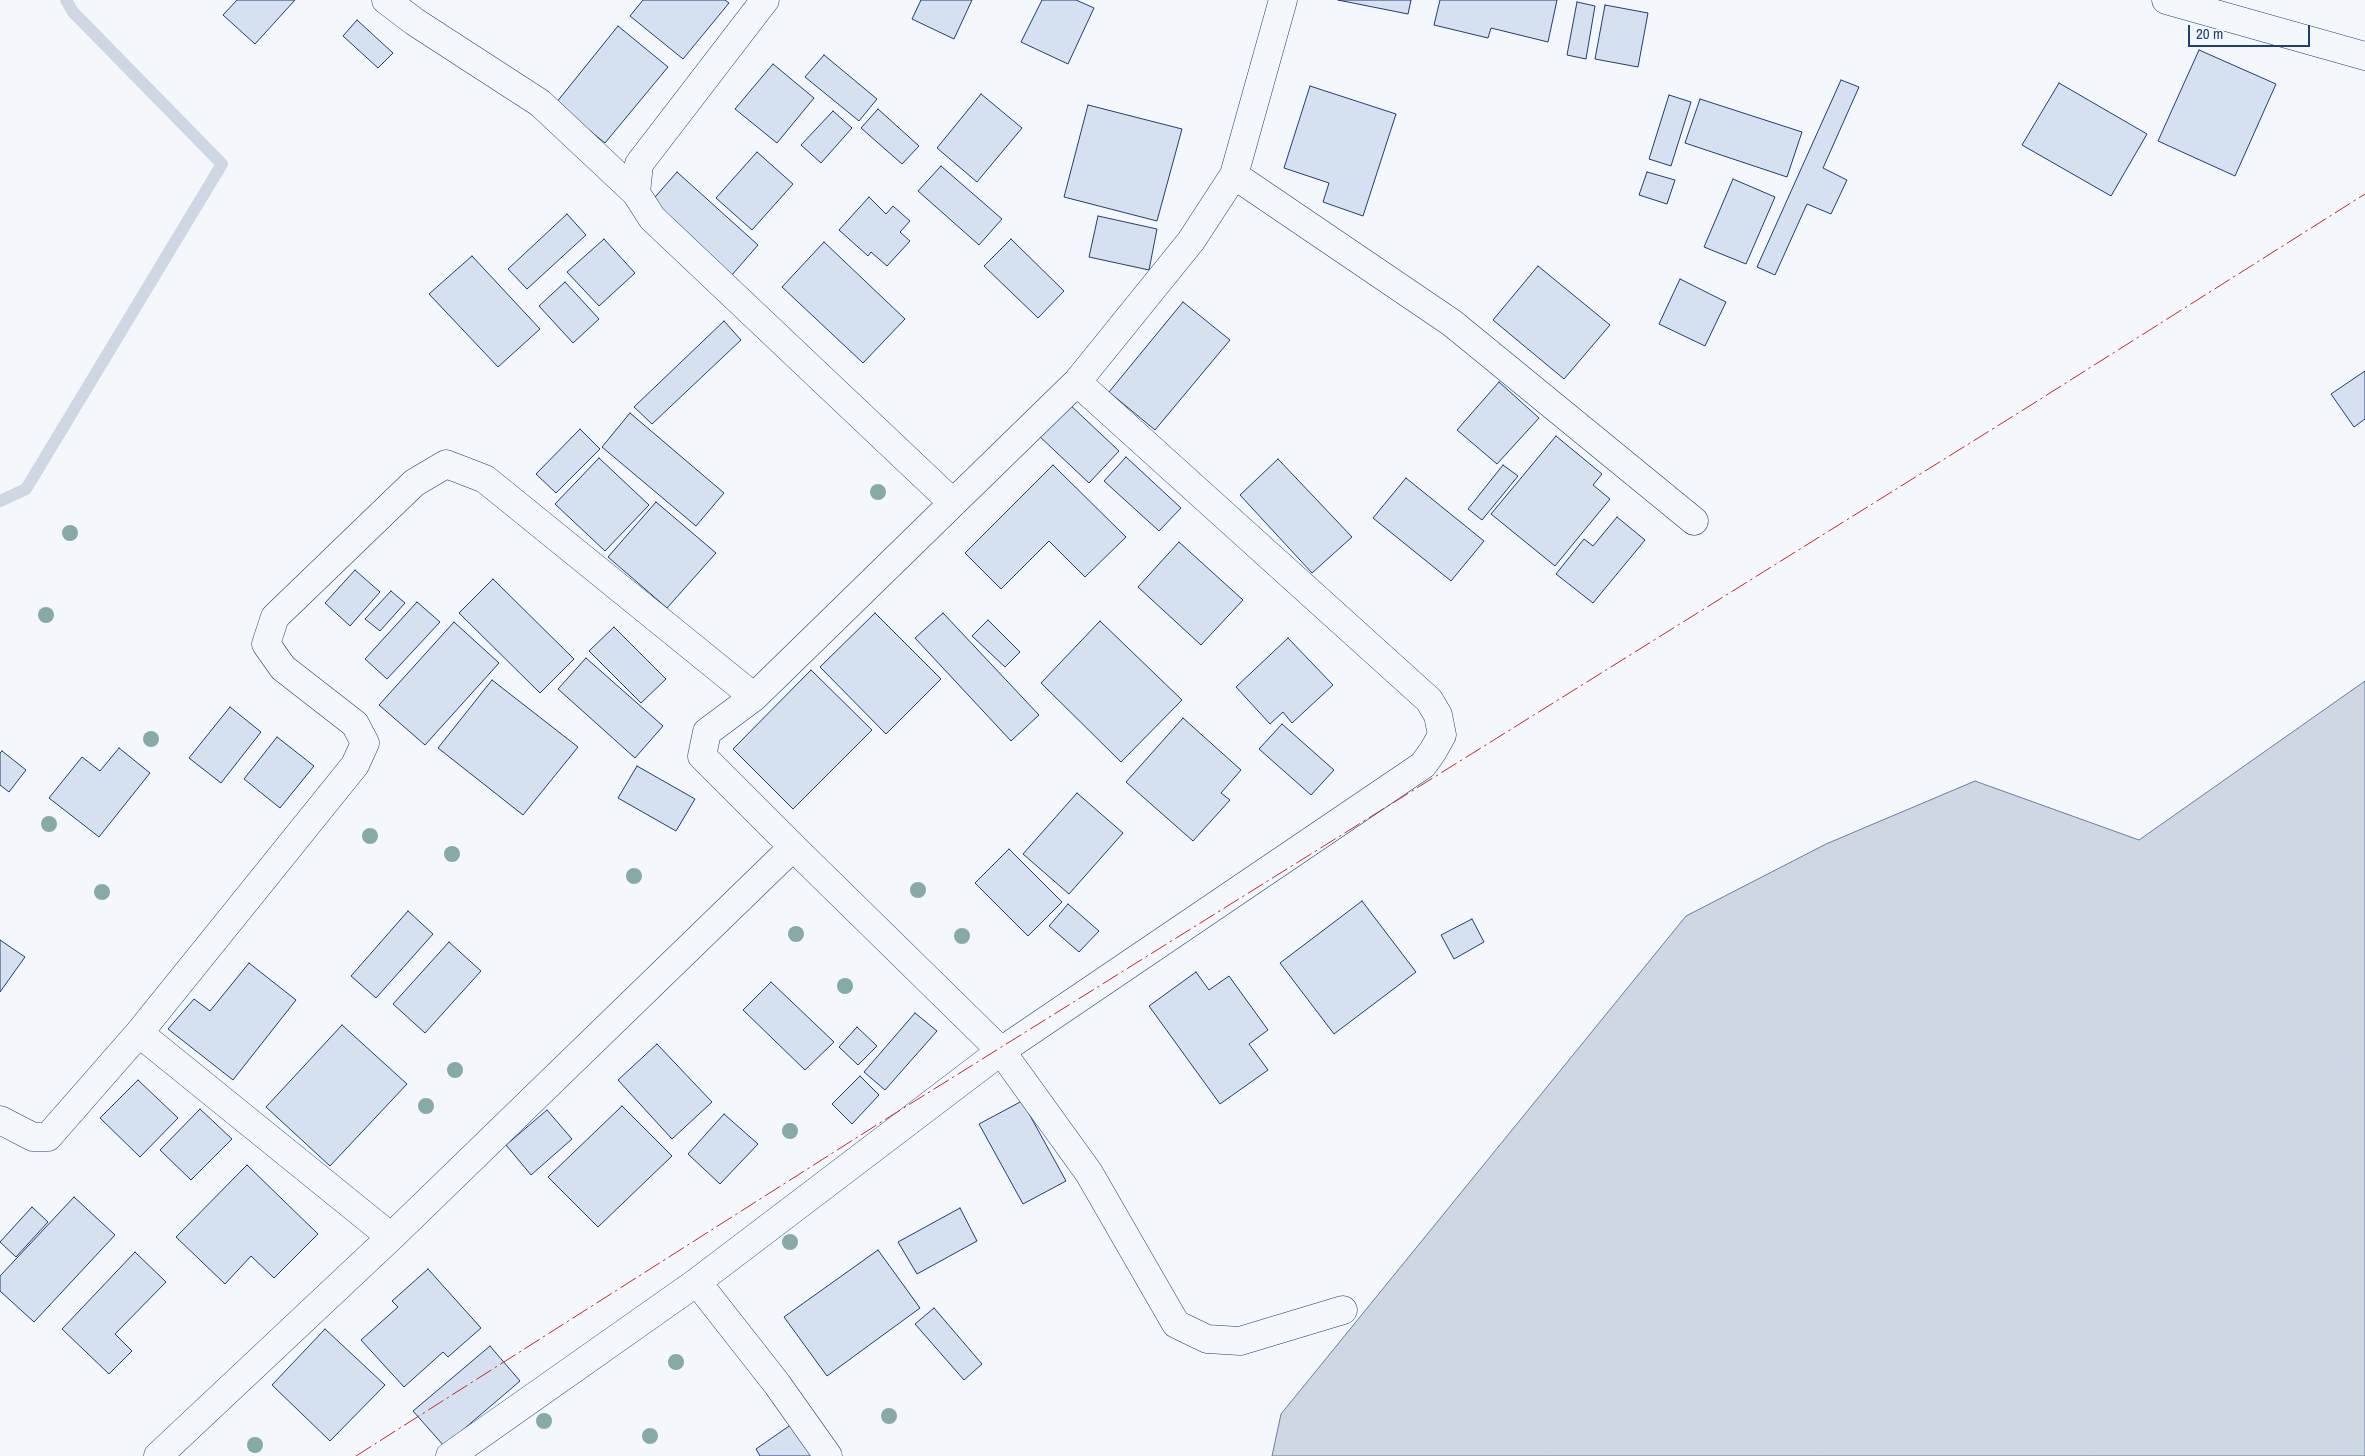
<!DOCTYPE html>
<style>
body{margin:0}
#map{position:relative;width:2365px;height:1456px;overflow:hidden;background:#f4f7fb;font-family:"Archivo Narrow",sans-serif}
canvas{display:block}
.scale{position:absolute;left:2188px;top:25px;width:122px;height:22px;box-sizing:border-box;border:2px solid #1d3f73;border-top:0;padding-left:6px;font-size:15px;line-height:18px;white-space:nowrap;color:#1d3f73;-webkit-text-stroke:4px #f4f7fb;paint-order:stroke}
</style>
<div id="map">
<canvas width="2365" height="1456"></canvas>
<div class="scale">20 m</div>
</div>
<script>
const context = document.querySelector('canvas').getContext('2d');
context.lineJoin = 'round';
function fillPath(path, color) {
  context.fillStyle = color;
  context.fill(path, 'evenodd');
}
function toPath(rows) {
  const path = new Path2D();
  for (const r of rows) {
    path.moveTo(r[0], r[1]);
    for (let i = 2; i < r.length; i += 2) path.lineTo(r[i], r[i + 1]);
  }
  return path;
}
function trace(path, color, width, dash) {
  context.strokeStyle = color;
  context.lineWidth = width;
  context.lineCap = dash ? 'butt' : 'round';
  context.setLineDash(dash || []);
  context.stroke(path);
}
const water = toPath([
 [2365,681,2365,1456,1272,1456,1281,1414,1686,916,1826,844,1975,781,2139,840,2365,681]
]);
const stream = toPath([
 [0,501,26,489,222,164,73,12,66,0]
]);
const building = toPath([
 [237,0,295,0,255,44,223,15,237,0],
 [643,0,725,0,729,3,683,59,630,16,643,0],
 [921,0,972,0,954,39,912,19,921,0],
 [1042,0,1076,0,1094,8,1068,64,1021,42,1042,0],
 [1338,0,1411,0,1408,14,1338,0],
 [1440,0,1557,0,1548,42,1491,28,1488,38,1434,25,1440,0],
 [1577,2,1595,6,1586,59,1567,55,1577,2],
 [1605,5,1648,13,1638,67,1595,59,1605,5],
 [357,20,393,53,378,68,343,36,357,20],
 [618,26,668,67,605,143,556,103,618,26],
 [2199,50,2276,84,2235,176,2158,141,2199,50],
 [824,55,877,99,859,121,805,77,824,55],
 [773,64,814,98,777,143,735,109,773,64],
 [1841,80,1859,87,1823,168,1847,180,1831,214,1807,204,1775,275,1757,267,1841,80],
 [2059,83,2147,134,2111,196,2022,145,2059,83],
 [1310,86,1396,114,1363,216,1323,202,1329,183,1284,168,1310,86],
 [981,94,1022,128,977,182,937,148,981,94],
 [1669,95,1691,102,1671,166,1649,159,1669,95],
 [1700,99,1802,132,1787,177,1685,143,1700,99],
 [1088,105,1182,129,1157,221,1064,197,1088,105],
 [878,109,919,146,902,164,861,128,878,109],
 [833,111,852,128,821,163,801,145,833,111],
 [757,152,793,184,752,230,716,198,757,152],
 [941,166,1002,219,979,245,918,191,941,166],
 [677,172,758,245,731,276,649,204,677,172],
 [1647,172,1675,180,1667,204,1639,195,1647,172],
 [1733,179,1775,197,1746,264,1704,247,1733,179],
 [869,197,886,214,893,206,910,221,900,232,910,241,887,266,871,252,868,256,839,230,869,197],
 [567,214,586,235,527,289,508,269,567,214],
 [1098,216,1157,229,1149,270,1089,257,1098,216],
 [604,239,635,273,599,306,567,272,604,239],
 [1011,239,1064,291,1038,318,984,266,1011,239],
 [824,242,905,319,863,363,782,287,824,242],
 [472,256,540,329,498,367,429,294,472,256],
 [1538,266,1610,325,1564,379,1493,320,1538,266],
 [1680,279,1726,302,1705,346,1659,324,1680,279],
 [565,282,599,319,573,343,539,306,565,282],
 [1183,302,1230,340,1155,430,1109,392,1183,302],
 [724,321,741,340,652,424,634,407,724,321],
 [2365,371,2365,419,2354,427,2331,394,2365,371],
 [1499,382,1539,418,1497,464,1457,430,1499,382],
 [1068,403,1119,451,1089,483,1038,435,1068,403],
 [630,413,724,493,696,526,602,447,630,413],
 [580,429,600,449,556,493,536,474,580,429],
 [1556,436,1602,474,1593,485,1610,499,1555,566,1491,514,1556,436],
 [1126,457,1181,508,1159,531,1104,481,1126,457],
 [599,458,649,505,605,551,555,504,599,458],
 [1278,459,1352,537,1312,573,1240,495,1278,459],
 [1053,465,1126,537,1085,577,1049,541,1001,589,965,553,1053,465],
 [1503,465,1518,476,1482,520,1468,509,1503,465],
 [1406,478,1484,541,1451,581,1373,518,1406,478],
 [656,502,716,553,667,608,608,557,656,502],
 [1617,517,1645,540,1593,603,1556,574,1584,539,1593,546,1617,517],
 [1179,542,1243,600,1201,645,1138,587,1179,542],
 [355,570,380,592,350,626,325,603,355,570],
 [493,579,574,659,540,693,459,613,493,579],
 [391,591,405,603,380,631,365,619,391,591],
 [417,602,440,622,387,679,365,659,417,602],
 [875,613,941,679,886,734,820,667,875,613],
 [943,613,1039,715,1011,741,915,638,943,613],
 [988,620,1020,652,1005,667,972,636,988,620],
 [1100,621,1182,700,1121,762,1041,683,1100,621],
 [454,622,499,663,425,745,379,705,454,622],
 [614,627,666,679,641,703,589,651,614,627],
 [1288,638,1333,685,1292,723,1283,712,1270,724,1236,687,1288,638],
 [586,658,663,726,635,758,558,689,586,658],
 [811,670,872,730,793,809,733,749,811,670],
 [492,680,578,747,523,815,438,748,492,680],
 [230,707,261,732,221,783,189,758,230,707],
 [1183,718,1241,770,1221,793,1230,800,1193,841,1126,782,1183,718],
 [1282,724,1334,770,1311,795,1259,749,1282,724],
 [277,737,314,766,280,808,244,779,277,737],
 [119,748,150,773,99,837,49,798,82,757,100,771,119,748],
 [2,751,26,770,9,792,0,785,0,753,2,751],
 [637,766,695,799,676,831,618,798,637,766],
 [1077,793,1123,833,1069,894,1023,854,1077,793],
 [1009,849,1062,902,1028,936,975,883,1009,849],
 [1362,901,1416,972,1334,1034,1280,963,1362,901],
 [1068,904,1099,931,1079,952,1049,926,1068,904],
 [408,911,433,934,376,998,351,976,408,911],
 [1472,919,1484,942,1454,959,1441,935,1472,919],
 [0,940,25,957,0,992,0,940],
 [449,942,481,971,425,1033,393,1004,449,942],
 [249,963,296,1000,233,1080,168,1029,194,999,210,1011,249,963],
 [1196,972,1209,990,1229,976,1268,1030,1249,1044,1268,1070,1220,1104,1149,1006,1196,972],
 [771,982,834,1042,805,1070,743,1010,771,982],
 [915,1013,937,1031,885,1090,864,1072,915,1013],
 [342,1025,407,1084,330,1166,266,1107,342,1025],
 [857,1027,877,1046,858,1065,839,1047,857,1027],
 [657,1044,712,1102,672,1139,618,1080,657,1044],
 [860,1076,879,1095,852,1124,832,1104,860,1076],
 [138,1080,178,1118,140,1157,100,1118,138,1080],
 [1022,1101,1066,1181,1023,1204,979,1124,1022,1101],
 [622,1106,672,1156,598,1227,548,1177,622,1106],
 [200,1109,232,1139,191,1180,160,1150,200,1109],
 [547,1110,572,1139,531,1175,506,1145,547,1110],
 [724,1114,758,1144,720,1184,688,1154,724,1114],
 [247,1165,318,1234,274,1278,251,1256,225,1284,176,1237,247,1165],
 [74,1197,115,1235,34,1322,0,1291,0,1276,74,1197],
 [32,1207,48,1222,16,1257,0,1242,32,1207],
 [960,1208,977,1241,917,1274,898,1242,960,1208],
 [878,1250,920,1308,827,1376,784,1317,878,1250],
 [135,1252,166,1282,115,1334,132,1351,109,1374,62,1329,135,1252],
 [428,1269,481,1328,448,1357,443,1352,404,1387,361,1340,398,1307,392,1301,428,1269],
 [934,1308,982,1364,964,1380,915,1324,934,1308],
 [325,1329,385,1385,330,1441,272,1385,325,1329],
 [490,1346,520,1381,444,1446,413,1411,490,1346],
 [792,1424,813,1456,760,1456,756,1449,792,1424]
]);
const minor = toPath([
 [386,0,415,22,540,103,636,193,652,218,953,503],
 [2166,0,2365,56],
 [1234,175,1452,323,1694,521],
 [636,193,639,164,765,0],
 [793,847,1001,1051,1089,1173,1176,1324,1207,1339,1240,1341,1343,1310],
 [139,1033,391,1237],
 [0,1120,33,1137,48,1137,139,1033,355,765,365,743,355,724,283,668,266,644,275,617,414,483,446,464,485,479,754,697],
 [697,1282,777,1384,828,1456],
 [158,1456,391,1237,793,847,702,756,707,732,754,697,1077,382,1191,241,1234,175,1283,0],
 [450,1456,697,1282,1001,1051,1423,765,1433,751,1442,735,1438,715,1429,700,1077,382]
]);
const power = toPath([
 [356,1456,886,1119,2031,405,2365,194]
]);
const trees = [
 [878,492],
 [70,533],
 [46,615],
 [151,739],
 [49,824],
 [370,836],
 [452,854],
 [634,876],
 [918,890],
 [102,892],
 [796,934],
 [962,936],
 [845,986],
 [455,1070],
 [426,1106],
 [790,1131],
 [790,1242],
 [676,1362],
 [889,1416],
 [544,1421],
 [650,1436],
 [255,1445]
];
fillPath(water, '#cfd7e4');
trace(water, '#687fa3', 1);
trace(stream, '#cfd7e4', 12);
fillPath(building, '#d5e0f0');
trace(building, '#1d3f73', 1);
trace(minor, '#1d3f73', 29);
trace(minor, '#f4f7fb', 28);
trace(power, '#c62828', 1, [18, 4, 2.5, 4]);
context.fillStyle = '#86aba6';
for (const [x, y] of trees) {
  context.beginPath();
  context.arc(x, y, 8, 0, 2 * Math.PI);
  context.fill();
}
</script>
